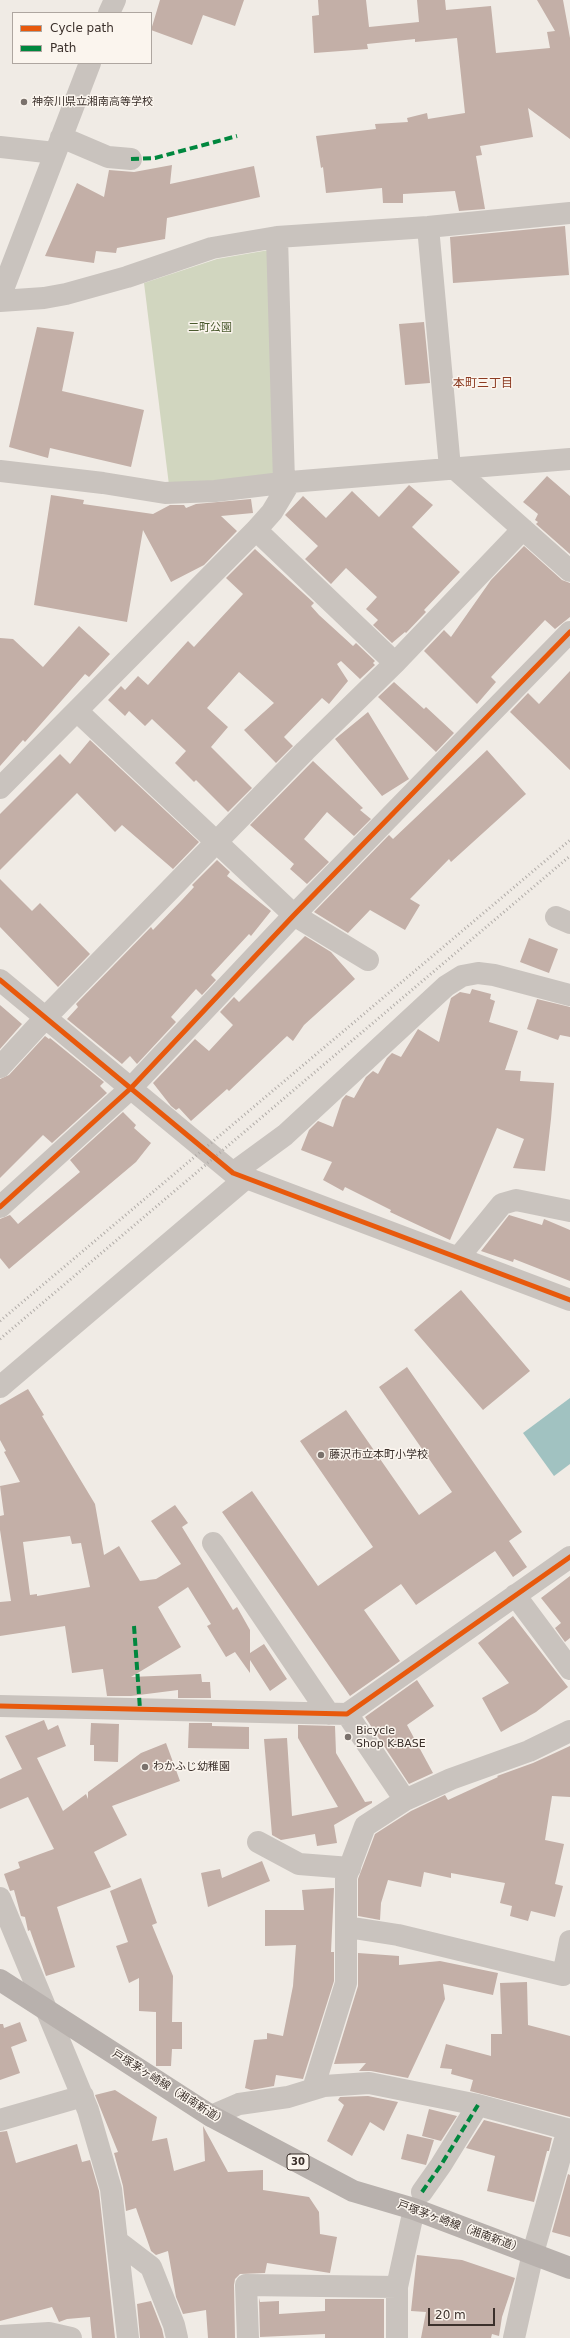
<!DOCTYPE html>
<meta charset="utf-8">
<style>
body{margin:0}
#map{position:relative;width:570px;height:2338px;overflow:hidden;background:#f0ebe5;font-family:"DejaVu Sans",sans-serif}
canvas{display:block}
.legend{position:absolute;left:12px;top:12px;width:140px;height:52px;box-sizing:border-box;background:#fbf5ee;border:1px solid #aea6a0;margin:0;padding:5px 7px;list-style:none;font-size:12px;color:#3b302b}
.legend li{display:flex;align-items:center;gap:8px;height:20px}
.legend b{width:20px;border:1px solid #aea6a0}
.scale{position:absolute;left:428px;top:2308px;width:67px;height:18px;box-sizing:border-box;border:2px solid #3b302b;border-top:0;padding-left:5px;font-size:12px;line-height:14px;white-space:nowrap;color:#3b302b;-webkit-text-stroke:3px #fbf5ee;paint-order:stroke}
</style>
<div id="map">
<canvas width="570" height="2338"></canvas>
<ul class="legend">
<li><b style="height:5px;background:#e8590c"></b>Cycle path</li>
<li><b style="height:5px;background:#00873e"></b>Path</li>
</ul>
<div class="scale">20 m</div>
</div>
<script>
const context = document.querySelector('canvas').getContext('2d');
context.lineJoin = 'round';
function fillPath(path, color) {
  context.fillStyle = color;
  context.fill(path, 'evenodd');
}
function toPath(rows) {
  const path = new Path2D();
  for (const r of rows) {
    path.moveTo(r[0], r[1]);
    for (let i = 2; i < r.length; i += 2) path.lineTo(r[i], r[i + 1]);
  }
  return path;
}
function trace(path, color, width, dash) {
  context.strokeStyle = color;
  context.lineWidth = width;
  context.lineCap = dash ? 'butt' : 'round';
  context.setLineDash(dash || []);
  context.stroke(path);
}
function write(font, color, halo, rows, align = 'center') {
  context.font = font + ' "DejaVu Sans","Noto Sans JP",sans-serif';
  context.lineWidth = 3;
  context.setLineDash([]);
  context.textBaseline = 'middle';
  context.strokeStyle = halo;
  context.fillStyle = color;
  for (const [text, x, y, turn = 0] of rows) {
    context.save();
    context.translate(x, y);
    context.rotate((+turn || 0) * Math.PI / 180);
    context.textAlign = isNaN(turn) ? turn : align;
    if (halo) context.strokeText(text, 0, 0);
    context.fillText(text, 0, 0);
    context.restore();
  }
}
const green = toPath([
 [269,250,275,476,169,485,144,283,217,259]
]);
const water = toPath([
 [570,1398,570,1464,554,1476,523,1433]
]);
const building = toPath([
 [160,0,244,0,235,26,203,15,192,45,151,30],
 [318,0,366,0,369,27,419,22,417,0,445,0,446,10,491,6,496,53,550,48,547,32,555,31,537,0,563,0,570,38,570,139,528,108,533,137,480,146,482,155,476,156,485,209,459,211,455,191,403,194,403,203,383,203,382,188,326,193,323,167,321,168,316,136,376,129,375,124,408,122,407,118,427,113,428,119,465,113,457,38,415,42,415,39,367,44,368,49,314,53,312,16,319,15],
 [172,165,170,184,254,166,260,197,167,218,165,239,117,248,116,253,96,251,94,263,45,256,77,183,104,197,109,170,134,172],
 [565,226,569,275,453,283,450,237],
 [424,322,430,383,405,385,399,324],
 [37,327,74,332,62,391,144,410,131,467,50,448,48,458,9,447],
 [547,476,570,496,570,554,536,524,538,522,535,520,538,514,523,502],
 [409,485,433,505,412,527,460,572,424,610,426,612,406,633,405,632,392,643,373,625,378,620,366,609,377,597,346,568,331,584,305,559,318,546,285,515,303,496,326,518,352,491,379,517],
 [51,495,84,500,83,504,153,514,170,505,184,505,186,508,196,504,251,499,253,513,221,516,237,531,204,565,171,582,143,530,127,622,34,605],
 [524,546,562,580,570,583,570,617,555,629,545,620,491,677,496,682,477,704,424,651,444,630,451,637,491,580],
 [255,549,314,603,311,606,319,615,353,646,356,643,375,661,373,663,375,665,360,679,341,661,337,664,348,681,329,704,322,698,284,737,293,746,276,763,244,730,274,703,239,672,207,708,228,727,211,747,252,788,228,812,196,780,194,782,175,763,186,751,152,719,145,726,129,711,125,716,108,700,121,686,125,690,138,676,148,685,188,641,194,647,243,594,226,578],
 [79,626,110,654,89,677,85,674,25,742,23,740,0,766,0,638,13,639,43,667],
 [570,671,570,770,510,712,528,693,539,704],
 [394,682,424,709,426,707,454,733,436,752,378,697],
 [368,712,409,779,382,796,335,739],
 [90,740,199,842,173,869,122,825,115,832,77,793,0,870,0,814,60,754,70,764],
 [487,750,526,794,451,862,449,859,410,899,420,905,405,930,370,910,348,933,314,912,389,835,393,839],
 [313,761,363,808,360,810,371,819,354,836,327,812,304,839,329,862,307,884,290,869,294,864,250,825],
 [217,860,230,872,227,876,271,911,251,936,249,934,211,975,216,980,202,995,196,989,171,1017,176,1022,137,1064,130,1056,122,1064,67,1019,78,1007,76,1004,151,927,153,930,182,900,194,887,192,885],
 [0,879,32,911,40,903,90,954,58,987,0,927],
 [305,936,331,952,355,979,304,1025,293,1041,287,1036,229,1091,227,1089,191,1121,179,1108,176,1110,171,1106,153,1083,195,1039,209,1051,233,1025,220,1012,234,997,239,1002],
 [529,938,558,949,549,973,520,962],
 [472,989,491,994,490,999,495,1001,489,1022,518,1031,505,1070,521,1071,520,1081,554,1083,551,1119,545,1171,513,1168,524,1139,497,1128,450,1240,390,1212,391,1210,345,1187,343,1191,323,1180,332,1162,301,1150,309,1130,318,1121,333,1127,342,1100,346,1095,354,1098,366,1077,373,1071,378,1074,387,1058,392,1053,401,1057,418,1029,439,1042,451,998,460,992,470,994],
 [537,999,570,1007,570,1037,560,1035,558,1040,527,1029],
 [0,1005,22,1024,0,1049],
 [45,1036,49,1039,50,1038,104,1082,100,1086,107,1093,52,1143,43,1135,0,1178,0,1079,9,1075],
 [123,1112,136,1125,134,1128,151,1143,136,1162,9,1269,0,1258,0,1219,10,1215,18,1224,80,1172,70,1160],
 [509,1215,542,1225,544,1219,570,1230,570,1281,514,1259,513,1262,481,1251],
 [461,1290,530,1371,483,1410,414,1330],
 [407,1367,522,1532,509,1541,527,1567,513,1577,495,1551,416,1605,401,1584,364,1610,400,1661,350,1696,222,1512,252,1491,318,1586,373,1547,300,1441,346,1410,419,1515,452,1492,379,1387],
 [28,1389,44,1415,42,1416,95,1504,104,1555,119,1546,140,1581,156,1579,181,1564,151,1521,175,1505,188,1523,182,1527,233,1610,237,1607,250,1630,250,1653,264,1644,287,1679,270,1691,250,1660,250,1673,235,1652,226,1657,207,1626,211,1624,188,1587,158,1607,181,1647,131,1677,201,1674,202,1682,210,1682,211,1698,178,1698,178,1690,131,1696,107,1696,103,1669,72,1673,65,1626,0,1636,0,1602,11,1601,0,1530,0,1516,4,1515,0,1486,20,1482,4,1452,6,1451,0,1440,0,1405],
 [70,1536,72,1544,81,1543,90,1587,37,1596,37,1594,30,1595,23,1542],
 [570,1576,570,1638,565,1642,555,1628,561,1623,541,1598],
 [513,1616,568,1687,536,1712,501,1732,482,1698,509,1683,478,1643],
 [417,1680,434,1706,407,1725,433,1773,409,1784,365,1717],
 [44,1720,48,1730,58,1725,66,1746,37,1758,63,1811,86,1794,88,1799,88,1792,141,1753,166,1743,180,1781,112,1806,127,1835,94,1852,111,1887,57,1907,75,1967,46,1976,30,1930,28,1931,25,1917,21,1916,14,1890,10,1891,4,1874,20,1868,18,1862,54,1849,28,1797,0,1809,0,1779,22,1769,5,1736],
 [91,1723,119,1724,118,1762,94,1761,94,1745,90,1745],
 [189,1723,212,1723,212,1726,249,1727,249,1749,188,1748],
 [298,1725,335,1726,336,1753,365,1802,372,1801,372,1803,334,1825,337,1843,317,1846,315,1834,281,1840,272,1835,264,1739,287,1738,292,1816,338,1807,298,1738],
 [570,1746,570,1797,552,1796,545,1840,564,1844,555,1884,563,1886,555,1917,531,1911,528,1921,510,1916,512,1906,500,1903,505,1883,451,1873,451,1878,424,1872,421,1887,388,1880,381,1903,380,1920,358,1916,358,1879,375,1834,411,1811,445,1795,448,1800,498,1777,497,1776,533,1763],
 [262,1861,270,1881,208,1907,201,1873,220,1869,222,1878],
 [141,1878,157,1923,152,1925,173,1976,172,2022,182,2022,182,2049,172,2049,171,2066,156,2066,156,2012,139,2011,139,1978,129,1983,116,1946,128,1942,110,1891],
 [334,1888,331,1952,334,1952,334,1981,303,2079,276,2075,274,2086,251,2090,245,2088,254,2040,267,2039,267,2033,283,2036,293,1986,296,1945,265,1946,265,1910,304,1910,302,1890],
 [358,1953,399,1956,399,1965,440,1961,498,1973,493,1995,443,1984,445,1999,408,2078,371,2071,359,2071,366,2063,334,2064,358,1986],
 [527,1982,528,2025,570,2036,570,2117,470,2091,473,2080,451,2074,452,2069,440,2068,446,2044,491,2056,491,2034,502,2034,500,1983],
 [20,2022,27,2041,11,2047,20,2073,0,2080,0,2024,3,2024,4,2028],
 [115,2090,157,2117,152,2141,167,2138,174,2171,205,2161,203,2126,228,2172,263,2170,263,2190,309,2197,319,2212,320,2234,337,2237,330,2273,267,2263,265,2273,240,2274,235,2279,234,2285,235,2338,208,2338,206,2310,183,2314,176,2297,168,2251,156,2255,151,2251,136,2208,126,2211,123,2186,114,2153,118,2152,95,2095],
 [368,2096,398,2102,384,2131,370,2122,352,2156,327,2141,344,2105,338,2100,340,2097],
 [429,2109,457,2116,441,2141,422,2136],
 [484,2120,552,2138,549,2151,547,2151,534,2202,487,2191,495,2156,466,2148],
 [7,2131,16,2163,77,2144,82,2162,90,2160,99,2191,115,2338,92,2338,90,2317,67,2319,59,2322,52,2307,0,2321,0,2132],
 [407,2134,434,2140,426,2165,401,2159],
 [568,2174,570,2175,570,2237,552,2232],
 [417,2255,462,2260,515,2278,502,2317,499,2336,492,2334,491,2338,421,2338,426,2312,411,2311],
 [259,2298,260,2302,279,2301,279,2314,325,2311,325,2299,384,2299,384,2338,325,2338,325,2334,260,2337],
 [151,2301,162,2329,164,2338,140,2338,137,2304]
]);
const minor = toPath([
 [109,13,115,0],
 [61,137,108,157,131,159],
 [0,147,55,153],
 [428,227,450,468],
 [277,237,284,482],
 [0,297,90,63],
 [0,301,44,298,66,294,127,277,212,248,277,237,428,227,570,213],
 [454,468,570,571],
 [0,471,103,483,165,493,215,491,290,482,570,459],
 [256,530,395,663],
 [77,711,294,915,368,960],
 [0,788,256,530,272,512,290,482],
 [556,917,570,923],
 [0,980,233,1173,570,1300],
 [0,1067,46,1017,305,751,395,663,523,529],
 [233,1173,285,1135,446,986,462,976,478,973,494,975,570,995],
 [0,1207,131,1088,294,915,570,632],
 [458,1258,502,1204,516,1200,570,1211],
 [0,1387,246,1178],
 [213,1543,329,1714],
 [515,1595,570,1669],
 [0,1706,347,1714,570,1557],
 [347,1714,405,1800],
 [258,1842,299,1864,350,1868],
 [0,1898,88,2110,111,2189,128,2338],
 [347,1927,398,1935,563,1975,570,1941],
 [313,2089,346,1983,346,1877,365,1826,405,1800,451,1779,529,1751,570,1731],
 [211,2116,239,2104,288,2097,324,2086,369,2083,478,2105,570,2130],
 [0,2120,83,2096],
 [422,2192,441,2165,478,2105],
 [117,2241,151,2267,174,2325,177,2338],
 [0,2336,49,2333,71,2338],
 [248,2338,246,2285,397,2287],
 [397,2338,397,2287,414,2209],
 [514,2338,533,2253,568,2129]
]);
const major = toPath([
 [0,1980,211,2116,353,2191,414,2209,570,2268]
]);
const rail = toPath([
 [0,1321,570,840],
 [0,1339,570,856]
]);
const quiet = toPath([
 [131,159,155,158,237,136],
 [134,1626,140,1709],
 [422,2192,441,2165,478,2105]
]);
const cycleway = toPath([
 [0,980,233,1173,570,1300],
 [0,1207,131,1088,294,915,570,632],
 [0,1706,347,1714,570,1557]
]);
const markers = [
 [24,102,4,"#7a716c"],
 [321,1455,4,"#7a716c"],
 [348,1737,4,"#7a716c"],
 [145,1767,4,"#7a716c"]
];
const shields = [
 [298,2162,22]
];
const shieldNames = [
 ["30",298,2162]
];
const poiNames = [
 ["神奈川県立湘南高等学校",32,102],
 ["藤沢市立本町小学校",329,1455],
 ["Bicycle",356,1731],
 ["Shop K-BASE",356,1744],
 ["わかふじ幼稚園",153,1767]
];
const parkNames = [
 ["二町公園",210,328]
];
const streetNames = [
 ["戸塚茅ヶ崎線（湘南新道）",169,2088,32],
 ["戸塚茅ヶ崎線（湘南新道）",460,2227,20]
];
const neighbourhoodNames = [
 ["本町三丁目",483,384]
];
fillPath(green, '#d1d6bf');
fillPath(water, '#a1c2c1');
fillPath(building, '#c3afa7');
trace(minor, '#c9c3be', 22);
trace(major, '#b8b1ad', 22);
trace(rail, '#b1aca8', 3, [1, 3]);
trace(quiet, '#00873e', 4, [8, 4]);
trace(cycleway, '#e8590c', 5);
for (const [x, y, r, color] of markers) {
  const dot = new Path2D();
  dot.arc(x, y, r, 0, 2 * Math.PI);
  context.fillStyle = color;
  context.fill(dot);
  trace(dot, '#fbf5ee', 1.5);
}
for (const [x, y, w] of shields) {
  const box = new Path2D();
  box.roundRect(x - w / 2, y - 8, w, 16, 3);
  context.fillStyle = '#fbf5ee';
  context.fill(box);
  trace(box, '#3b302b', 1);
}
write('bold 10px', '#3b302b', null, shieldNames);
write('11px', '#3b302b', '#fbf5ee', poiNames, 'left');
write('11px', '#4a5a2e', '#fbf5ee', parkNames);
write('11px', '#3b302b', '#fbf5ee', streetNames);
write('12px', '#8c3b22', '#fbf5ee', neighbourhoodNames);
</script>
